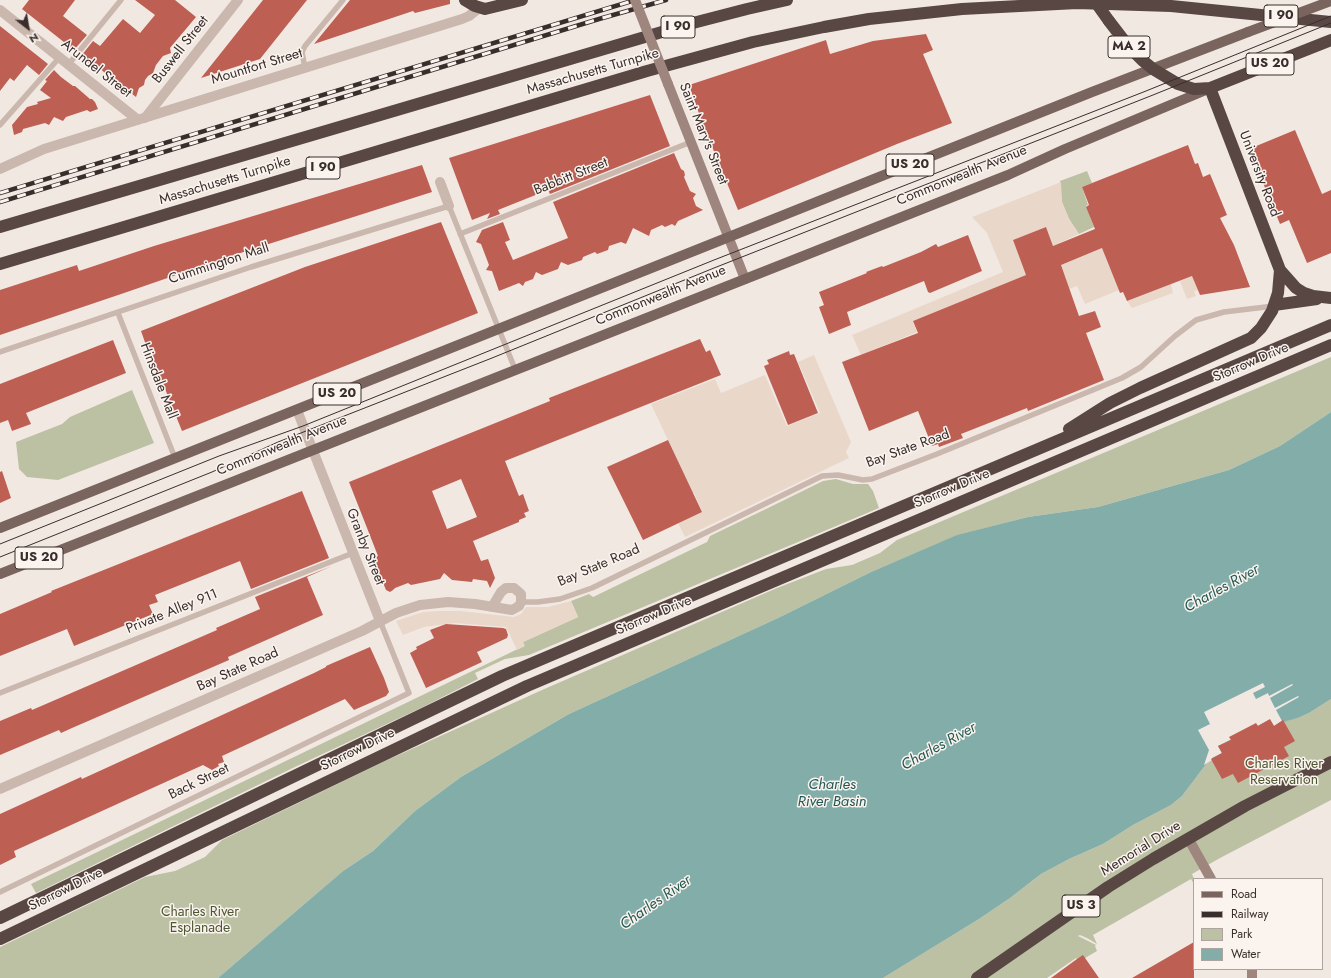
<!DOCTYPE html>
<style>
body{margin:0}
#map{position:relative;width:1331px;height:978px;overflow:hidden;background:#f2e8e2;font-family:Jost,sans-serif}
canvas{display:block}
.legend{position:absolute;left:1193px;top:878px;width:130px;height:92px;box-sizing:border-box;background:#faf3ee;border:1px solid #ada4a0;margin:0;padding:5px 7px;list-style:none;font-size:12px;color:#392e2c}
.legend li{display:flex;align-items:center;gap:8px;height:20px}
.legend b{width:20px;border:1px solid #ada4a0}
.north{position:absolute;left:8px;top:8px;width:40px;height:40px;-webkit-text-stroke:3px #faf3ee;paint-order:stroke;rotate:149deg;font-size:11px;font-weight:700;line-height:16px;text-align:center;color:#392e2c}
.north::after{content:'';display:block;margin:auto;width:14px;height:18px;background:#392e2c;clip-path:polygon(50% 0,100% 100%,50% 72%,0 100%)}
</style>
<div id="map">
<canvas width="1331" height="978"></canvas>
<ul class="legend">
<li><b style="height:5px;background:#7a645e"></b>Road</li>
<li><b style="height:5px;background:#392e2c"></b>Railway</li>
<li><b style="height:11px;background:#bbc1a2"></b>Park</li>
<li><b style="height:11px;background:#82ada9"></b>Water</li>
</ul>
<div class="north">N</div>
</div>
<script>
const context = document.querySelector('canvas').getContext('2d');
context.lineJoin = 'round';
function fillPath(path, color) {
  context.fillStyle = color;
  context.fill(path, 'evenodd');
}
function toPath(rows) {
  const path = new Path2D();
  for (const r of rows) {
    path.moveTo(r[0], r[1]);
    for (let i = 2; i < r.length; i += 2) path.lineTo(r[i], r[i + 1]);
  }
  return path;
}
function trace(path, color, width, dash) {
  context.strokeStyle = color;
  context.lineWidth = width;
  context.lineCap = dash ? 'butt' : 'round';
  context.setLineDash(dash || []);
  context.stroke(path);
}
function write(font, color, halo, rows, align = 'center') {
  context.font = font + ' Jost,sans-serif';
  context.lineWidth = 3;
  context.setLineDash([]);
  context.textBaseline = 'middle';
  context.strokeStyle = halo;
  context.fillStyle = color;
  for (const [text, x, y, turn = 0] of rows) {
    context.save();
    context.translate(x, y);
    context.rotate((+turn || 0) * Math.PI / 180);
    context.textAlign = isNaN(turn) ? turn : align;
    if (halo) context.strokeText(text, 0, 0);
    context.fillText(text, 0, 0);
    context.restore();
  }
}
const green = toPath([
 [1087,171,1092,183,1082,187,1088,205,1086,206,1094,227,1079,234,1069,219,1062,202,1060,181],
 [1331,357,1331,412,1280,446,1229,470,1098,507,1028,517,958,535,871,572,778,618,569,714,461,777,415,811,373,851,343,871,218,978,0,978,0,947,145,877,175,871,205,857,222,840,383,762,542,690,777,588,826,569,852,565,880,553,897,540],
 [132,390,154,443,58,480,27,477,19,469,16,442,62,424,70,417],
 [836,479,853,484,868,484,873,491,879,508,529,655,505,659,475,673,478,679,423,707,297,766,36,893,31,884,524,646,523,642,578,617,571,601,589,594,593,597,707,542,710,536,766,509,823,481],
 [1331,699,1331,800,1220,858,1192,874,1194,879,1194,884,1191,879,1093,935,1097,944,1087,938,1080,935,1078,936,1096,945,1095,946,1097,951,1085,958,1077,959,1076,958,1047,978,883,978,979,919,1010,898,1041,874,1069,859,1103,844,1133,825,1171,805,1182,796,1207,763,1286,720,1298,718,1309,713]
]);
const plaza = toPath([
 [1061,182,1062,202,1069,219,1079,234,1053,246,1046,227,1013,240,1026,275,913,321,917,332,861,355,852,335,1003,272,987,233,972,217],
 [1105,247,1106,258,1119,290,1085,304,1077,286,1069,289,1061,265],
 [1192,276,1198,290,1194,291,1196,296,1187,299,1180,281],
 [1171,284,1173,293,1132,308,1127,301],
 [814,355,851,442,846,452,849,458,685,537,678,523,702,511,694,493,688,495,676,457,651,404,715,379,721,393,765,375,787,426,820,413,798,362],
 [571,601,578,617,523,642,525,646,517,650,506,627,455,623,424,627,403,635,396,621,423,612,439,611,461,611,514,617,521,614,526,607,548,607]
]);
const water = toPath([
 [1331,412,1331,699,1309,713,1298,718,1286,721,1207,763,1182,796,1171,805,1133,825,1103,844,1069,859,1041,874,1010,898,979,919,883,978,218,978,343,871,373,851,415,811,461,777,569,714,778,618,871,572,957,535,1028,517,1098,507,1229,470,1280,446]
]);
const pier = toPath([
 [1263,683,1265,687,1253,693,1256,699,1268,693,1269,696,1292,684,1293,685,1270,698,1275,708,1298,696,1299,697,1276,710,1282,721,1274,726,1269,720,1218,746,1222,753,1212,758,1212,760,1204,765,1209,750,1198,730,1210,724,1204,712]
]);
const building = toPath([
 [29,0,75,0,63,16,87,35,74,50,22,9],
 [135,0,175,0,196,17,170,48,171,53,163,56,156,65,153,73,148,76,145,80,144,85,139,88,136,97,95,65,94,67,82,58,83,57,81,56,93,41,100,46,123,19,140,33,155,15],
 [263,0,307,0,260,59,201,78],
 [350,0,450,0,450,4,415,13,413,11,314,44],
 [0,26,48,64,39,75,27,65,14,81,10,78,0,91],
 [926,34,933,50,923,54,952,123,897,144,738,210,702,122,689,85,826,40,830,54,873,41],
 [54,70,61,77,73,86,75,86,90,99,92,99,95,102,98,109,90,112,87,110,66,117,63,121,54,117,49,125,45,123,23,129,22,132,14,135,12,125,27,107,38,104,37,102,51,98,40,90,47,81,45,80],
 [650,95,670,146,550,194,548,190,498,210,500,214,487,219,490,213,472,220,449,158],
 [1295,130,1322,194,1331,190,1331,253,1307,263,1289,220,1280,224,1249,149],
 [1188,145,1195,164,1198,163,1203,177,1210,174,1227,215,1220,218,1234,245,1250,287,1200,295,1192,276,1127,301,1123,292,1120,293,1102,248,1061,265,1079,316,1095,311,1101,327,1086,333,1104,380,1028,411,1027,408,961,434,963,438,939,447,938,444,932,446,918,411,869,431,842,362,918,333,913,321,1026,275,1013,240,1046,227,1053,246,1095,229,1086,207,1089,205,1082,187],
 [674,153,681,169,684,171,685,175,684,177,690,191,696,194,693,198,696,206,703,210,678,221,675,226,672,224,665,227,662,225,651,230,649,236,633,228,626,244,621,242,609,246,608,250,597,254,595,252,583,257,582,260,568,265,561,262,558,269,542,275,536,272,533,279,525,282,523,286,519,283,499,291,492,271,486,270,489,265,481,244,476,242,482,230,503,222,510,240,505,242,513,260,568,238,553,202],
 [422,165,432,192,231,256,127,292,0,335,0,290,77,265,79,271,154,246],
 [441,222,478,313,182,431,155,364,153,365,141,331,305,267],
 [968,235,982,271,930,293,928,292,924,281,847,312,851,325,829,334,819,307,824,305,819,292,867,273,866,272,882,266,883,267,921,252,936,244,938,247],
 [700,339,706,352,710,350,721,375,505,461,519,496,523,494,529,511,524,513,526,517,519,520,519,522,473,541,481,561,488,559,495,578,490,588,487,581,473,579,472,582,452,580,444,573,440,579,411,585,408,583,395,588,393,590,390,592,386,590,373,558,378,556,349,482,550,401,549,398],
 [461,479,477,517,447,529,432,491],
 [113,340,126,373,26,413,31,424,12,431,8,420,0,423,0,384],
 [789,351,790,355,794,354,818,413,788,425,764,366,769,364,767,360],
 [668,440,702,512,643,540,607,467],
 [2,471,11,498,0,503,0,472],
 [302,491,329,558,251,589,240,561,155,595,158,602,149,605,153,614,74,646,67,629,0,656,0,614,52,592,51,591],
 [332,566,307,577,323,615,228,657,229,660,72,728,61,733,59,730,0,755,0,721,31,708,32,710,217,630,216,628,260,609,255,597],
 [446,624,503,628,506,629,508,635,507,638,477,652,482,662,426,688,410,653,417,649,416,647,434,638,430,630],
 [370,647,384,678,389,692,386,696,354,710,345,699,222,756,224,762,218,764,219,766,212,770,203,765,14,851,16,857,0,865,0,814,81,777,82,779,314,673,326,667,326,666],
 [1270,719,1274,726,1283,720,1295,741,1284,747,1289,756,1238,783,1233,774,1222,779,1211,759,1222,753,1218,746,1231,740,1229,737,1256,723,1258,726],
 [1194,942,1194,978,1132,978],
 [1083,955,1099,978,1051,978,1077,959]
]);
const lane = toPath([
 [68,65,121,0],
 [305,68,302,52,305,46,343,0],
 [0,125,59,58],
 [460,234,691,142],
 [118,313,175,458],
 [0,352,251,267,449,206,515,369],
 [521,602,538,602,560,599,592,588,822,476,838,475,863,480,872,479,937,454,1122,378,1141,367,1175,336,1196,320,1224,312,1274,306],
 [0,693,353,553],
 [0,892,409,693,380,621]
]);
const street = toPath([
 [0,10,138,120],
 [145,118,238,0],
 [0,169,44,149,462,19,469,16,479,8],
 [440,182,449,206],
 [297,410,380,621],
 [0,789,362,631,396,613,420,605,448,602,475,604,512,610,519,606,521,602,521,594,514,588,506,588,501,592,492,607]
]);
const secondary = toPath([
 [668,84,745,279],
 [1188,838,1211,879],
 [1252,978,1252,969]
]);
const primary = toPath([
 [0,528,1092,92,1248,32],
 [0,574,1008,175,1065,149,1206,90]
]);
const highway = toPath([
 [465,0,475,6,485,9,522,0],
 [1109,21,1129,47,1142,60,1153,69,1178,84,1194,89,1210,88,1331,40],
 [1210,88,1280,270,1296,288,1304,293,1313,296,1331,298],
 [0,227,689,24,747,9,787,0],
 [0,264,647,71,753,42,824,27,869,19,962,9,1077,3,1171,6,1331,22],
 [1274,305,1317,299],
 [1069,429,1110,403,1140,388,1251,338,1261,328,1272,311,1278,293,1280,270],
 [0,918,502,676,1331,325],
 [0,939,527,686,1331,345],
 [977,978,1108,887,1153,859,1245,806,1331,762]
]);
const tram = toPath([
 [0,544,219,456,303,426,714,260,1146,91,1331,16],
 [0,557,212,472,278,442,492,358,714,268,1153,95,1331,23]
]);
const rail = toPath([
 [0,193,635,0],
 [0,202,599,19,666,0]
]);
const secondaryBridge = toPath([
 [635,0,668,84]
]);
const primaryBridge = toPath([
 [1248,32,1331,1]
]);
const highwayBridge = toPath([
 [1094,0,1109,21]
]);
const shields = [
 [1281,16,34],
 [678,27,34],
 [1129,47,42],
 [1270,64,48],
 [910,165,48],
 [323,168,34],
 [337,394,48],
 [39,558,48],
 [1081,906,38]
];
const shieldNames = [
 ["I 90",1281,16],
 ["I 90",678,27],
 ["MA 2",1129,47],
 ["US 20",1270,64],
 ["US 20",910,165],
 ["I 90",323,168],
 ["US 20",337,394],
 ["US 20",39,558],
 ["US 3",1081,906]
];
const streetNames = [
 ["Buswell Street",181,50,-52],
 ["Mountfort Street",257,67,-17],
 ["Arundel Street",96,69,38],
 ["Massachusetts Turnpike",593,72,-16],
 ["Saint Mary's Street",703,134,68],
 ["University Road",1259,174,69],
 ["Commonwealth Avenue",962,176,-22],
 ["Babbitt Street",571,177,-22],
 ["Massachusetts Turnpike",225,181,-17],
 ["Cummington Mall",219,264,-18],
 ["Commonwealth Avenue",661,296,-22],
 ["Storrow Drive",1251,363,-23],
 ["Hinsdale Mall",158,381,69],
 ["Commonwealth Avenue",282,446,-22],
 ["Bay State Road",908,449,-20],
 ["Storrow Drive",952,489,-23],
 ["Granby Street",365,547,68],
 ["Bay State Road",599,566,-23],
 ["Private Alley 911",172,612,-22],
 ["Storrow Drive",654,616,-23],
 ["Bay State Road",238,670,-24],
 ["Storrow Drive",358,750,-26],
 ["Back Street",199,782,-26],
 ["Memorial Drive",1141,849,-32],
 ["Storrow Drive",66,890,-26]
];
const parkNames = [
 ["Charles River",1284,765],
 ["Reservation",1284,781],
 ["Charles River",200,913],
 ["Esplanade",200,929]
];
const waterNames = [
 ["Charles River",1222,589,-29],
 ["Charles River",939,747,-29],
 ["Charles",832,785],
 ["River Basin",832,802],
 ["Charles River",656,903,-35]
];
fillPath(green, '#bbc1a2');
fillPath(plaza, '#e9d7ca');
fillPath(water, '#82ada9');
fillPath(pier, '#f2e8e2');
fillPath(building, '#be5f54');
trace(lane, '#cab7ae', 5.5);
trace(street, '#cab7ae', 10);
trace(secondary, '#9e867f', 10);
trace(primary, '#7a645e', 10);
trace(highway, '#594744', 12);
trace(tram, '#392e2c', 1);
trace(rail, '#392e2c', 4.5);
trace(rail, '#faf3ee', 3, [9]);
trace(secondaryBridge, '#9e867f', 10);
trace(primaryBridge, '#7a645e', 10);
trace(highwayBridge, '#594744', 12);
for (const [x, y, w] of shields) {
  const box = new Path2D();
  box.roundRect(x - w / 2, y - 11, w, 22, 3);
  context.fillStyle = '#faf3ee';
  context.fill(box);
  trace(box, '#392e2c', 1);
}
write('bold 13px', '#392e2c', null, shieldNames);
write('14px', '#392e2c', '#faf3ee', streetNames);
write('14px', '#4d5631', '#faf3ee', parkNames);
write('italic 15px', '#245854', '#faf3ee', waterNames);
</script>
